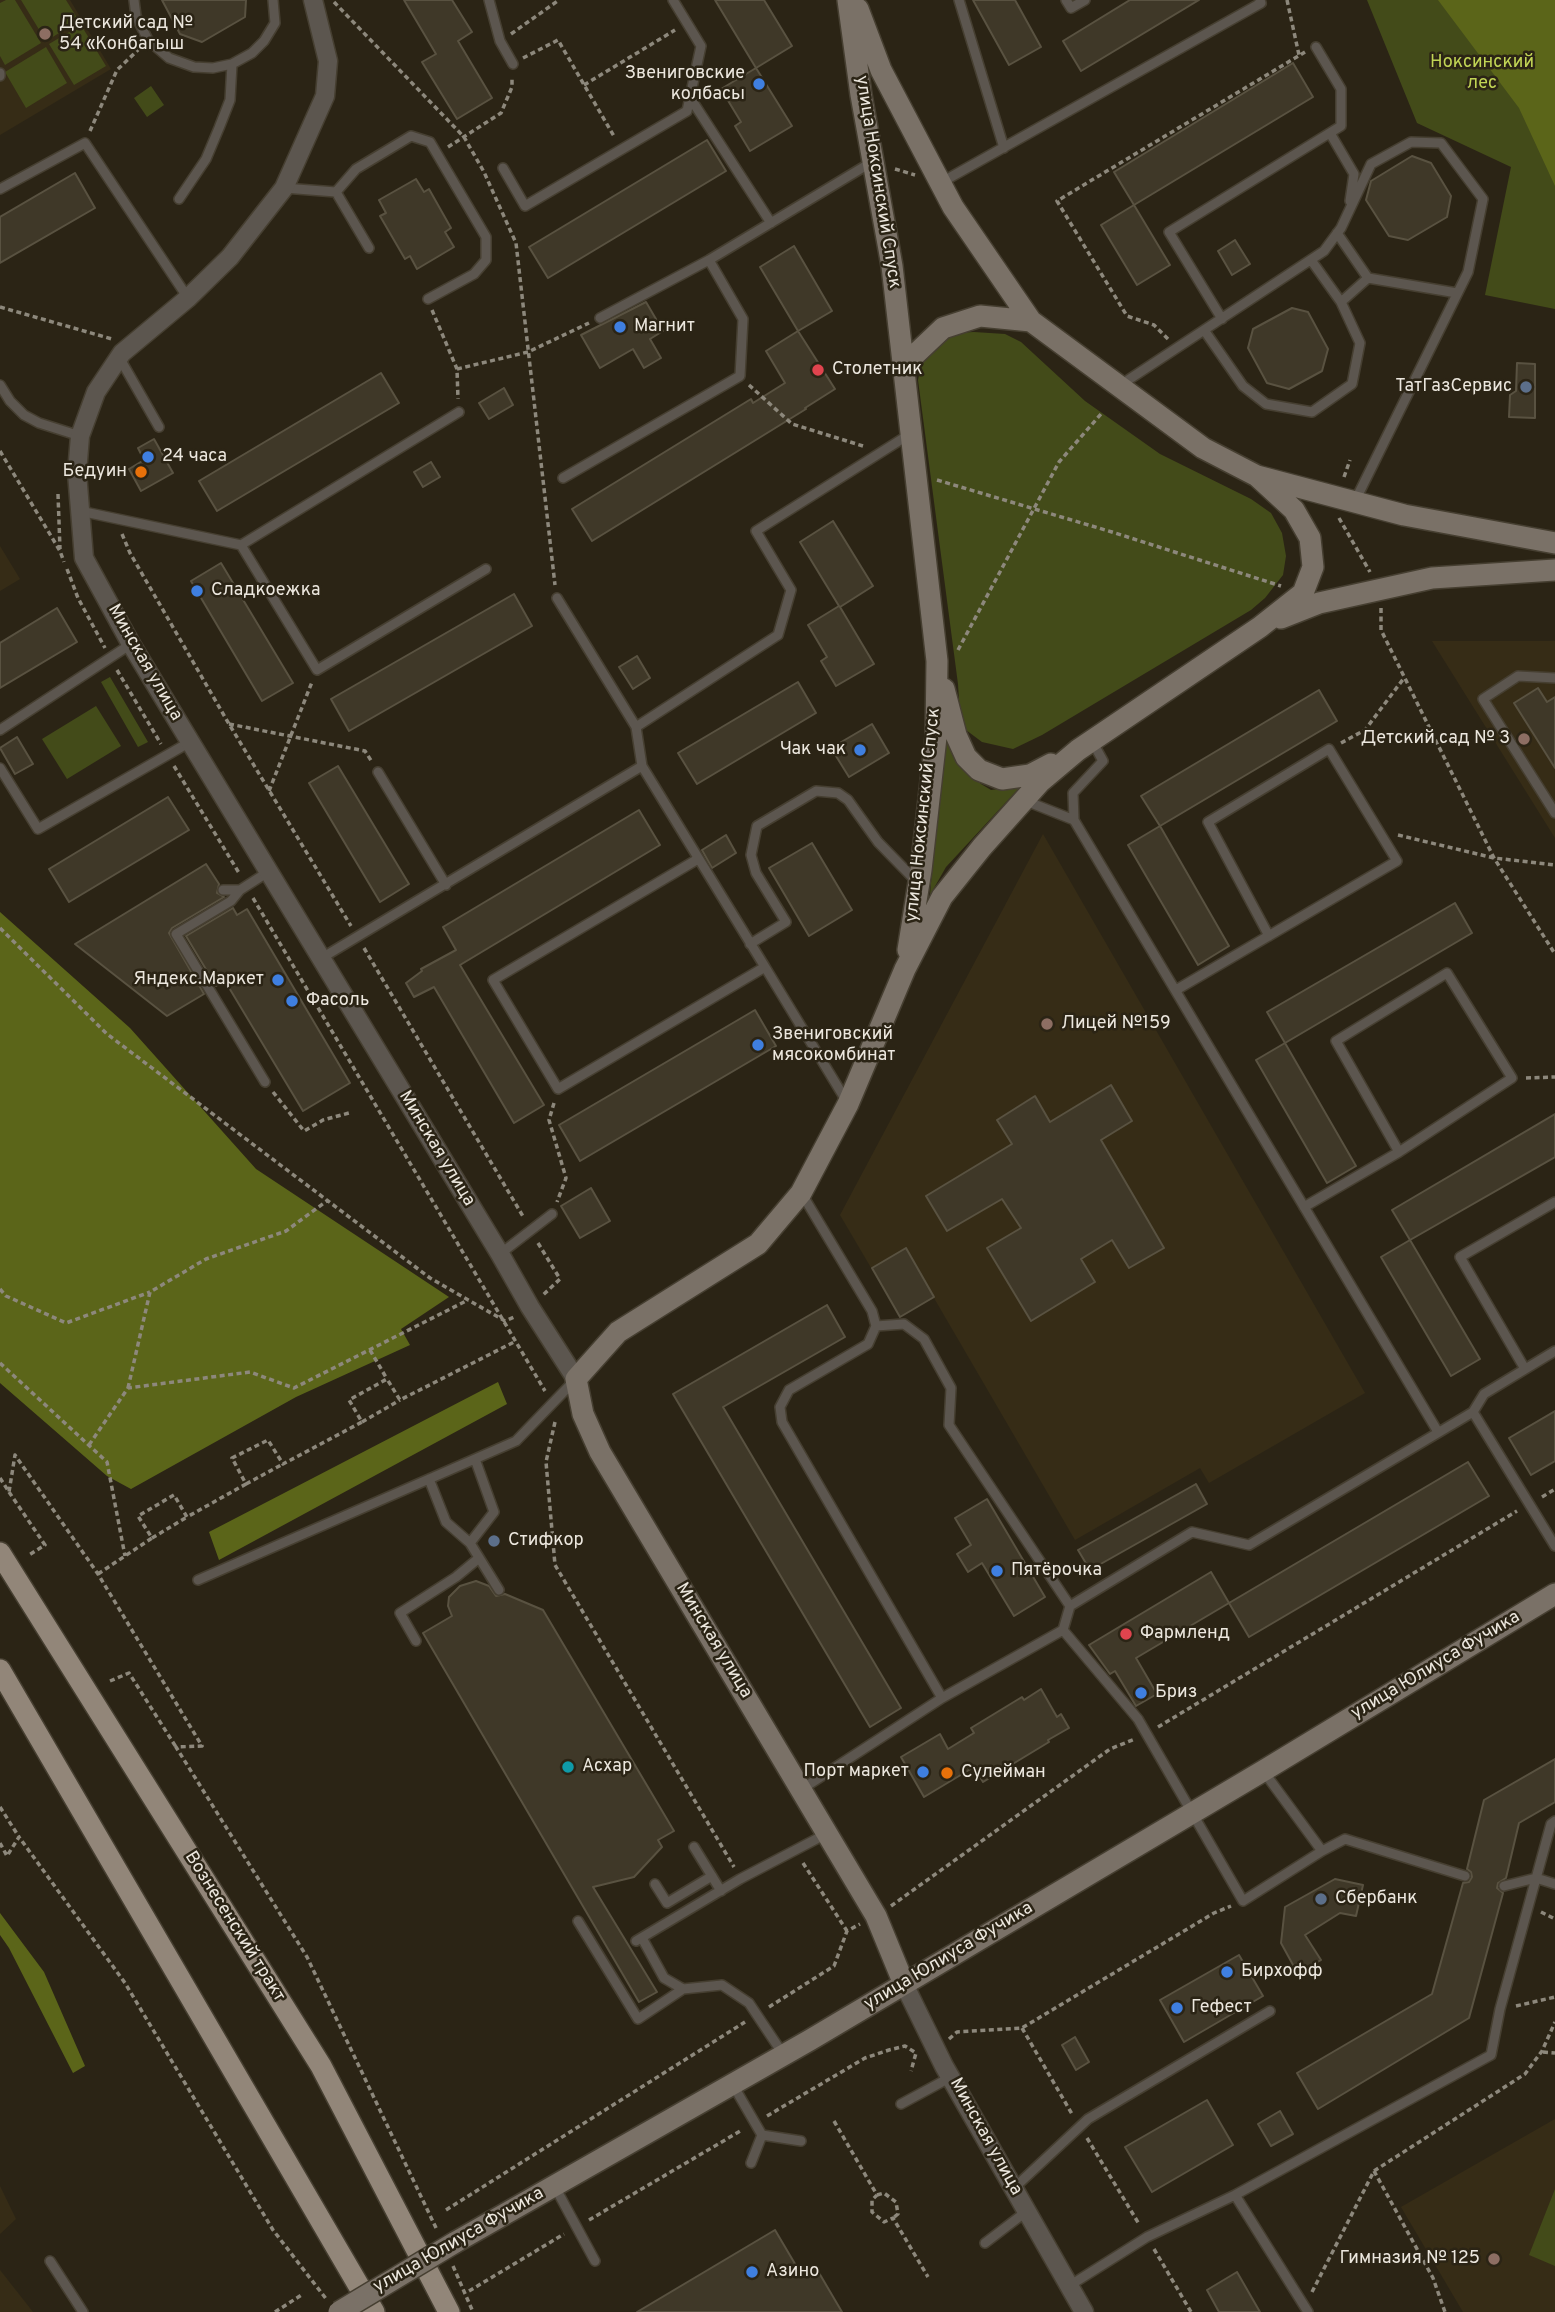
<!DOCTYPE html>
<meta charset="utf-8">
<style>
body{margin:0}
canvas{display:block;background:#2b2415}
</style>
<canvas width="1555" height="2312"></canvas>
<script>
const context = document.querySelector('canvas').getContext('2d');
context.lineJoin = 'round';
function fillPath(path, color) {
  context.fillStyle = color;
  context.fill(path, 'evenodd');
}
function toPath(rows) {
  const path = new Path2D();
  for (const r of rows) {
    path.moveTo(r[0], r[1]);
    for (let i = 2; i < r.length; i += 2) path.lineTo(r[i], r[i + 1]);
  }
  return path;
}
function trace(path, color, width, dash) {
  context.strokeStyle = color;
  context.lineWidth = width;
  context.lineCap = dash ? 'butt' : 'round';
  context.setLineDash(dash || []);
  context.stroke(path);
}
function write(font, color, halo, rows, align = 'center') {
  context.font = font + ' Overpass,sans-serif';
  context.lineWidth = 5;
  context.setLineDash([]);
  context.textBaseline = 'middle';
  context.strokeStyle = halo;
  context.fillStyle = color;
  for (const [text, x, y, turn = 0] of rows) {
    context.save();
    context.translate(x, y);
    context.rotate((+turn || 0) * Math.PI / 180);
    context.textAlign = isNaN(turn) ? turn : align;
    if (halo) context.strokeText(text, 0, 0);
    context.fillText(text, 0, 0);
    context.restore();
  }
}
const built = toPath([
 [0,0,70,0,111,69,0,135],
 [0,546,20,579,0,591],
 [1432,641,1555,641,1555,838],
 [1043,834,1365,1393,1209,1483,1200,1468,1075,1540,934,1298,900,1317,840,1215],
 [1555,2119,1555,2312,1463,2312,1401,2207],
 [0,2186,16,2219,0,2234],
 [0,2270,33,2312,0,2312]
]);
const green = toPath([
 [6,0,15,0,41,43,5,65,0,56,0,3],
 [21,0,66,0,79,21,46,41],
 [1367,0,1555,0,1555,309,1485,295,1511,167,1417,123],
 [81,25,106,66,74,85,49,44],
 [46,47,67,83,26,108,5,72],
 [151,86,164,105,147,117,134,98],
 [974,332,1005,334,1021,342,1085,401,1160,454,1251,499,1271,513,1282,533,1286,556,1283,575,1265,598,1251,610,1042,735,1013,749,982,742,966,730,960,715,958,684,918,380,922,362,937,345,955,333],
 [110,677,148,742,138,747,101,682],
 [96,706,121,746,67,779,42,739],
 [944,727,965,766,981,784,991,790,1021,786,946,867,930,895],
 [1555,2189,1555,2266,1529,2255]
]);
const forest = toPath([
 [1438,0,1555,0,1555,186,1519,108],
 [0,912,130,1028,256,1169,449,1297,401,1329,410,1345,296,1397,131,1489,107,1476,0,1383],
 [498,1382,507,1404,219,1560,209,1532],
 [0,1913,44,1972,85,2066,73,2073,9,1948,0,1935]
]);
const building = toPath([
 [162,0,246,0,245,17,202,42,180,34,162,0],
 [404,0,452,0,472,32,458,41,492,98,457,119,422,62,436,54,404,0],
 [715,0,764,0,792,46,756,68,715,0],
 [973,0,1015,0,1041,47,1009,65,973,0],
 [1130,0,1199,0,1081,71,1063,41,1130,0],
 [1293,63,1313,97,1134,205,1114,172,1293,63],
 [756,68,792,126,750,151,735,126,741,122,721,89,756,68],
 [707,140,726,171,548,278,529,247,707,140],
 [1412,156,1431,163,1451,196,1447,217,1408,240,1389,236,1366,200,1371,181,1412,156],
 [75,173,95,208,0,263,0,217,75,173],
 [416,179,424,192,429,189,451,228,445,232,454,247,417,269,410,256,405,259,380,216,386,213,379,200,416,179],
 [1134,205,1170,265,1137,285,1101,225,1134,205],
 [1235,240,1250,264,1232,275,1218,251,1235,240],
 [794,246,832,311,798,331,760,267,794,246],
 [646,302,663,331,650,339,661,358,644,368,633,349,600,368,581,335,646,302],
 [1292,308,1308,312,1328,349,1322,371,1289,389,1267,383,1248,348,1253,329,1292,308],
 [798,331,835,389,805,408,806,409,592,541,572,509,751,399,753,403,785,383,766,351,798,331],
 [1517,363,1535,364,1535,418,1509,417,1510,395,1516,391,1517,363],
 [381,373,399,403,217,511,199,481,381,373],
 [504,388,513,405,489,419,479,403,504,388],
 [154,439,173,473,141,491,129,469,144,460,138,448,154,439],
 [431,462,440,477,423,487,414,472,431,462],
 [833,521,873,586,840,607,874,664,836,686,821,661,827,657,808,625,839,606,800,542,833,521],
 [221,563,293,683,262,701,191,581,221,563],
 [514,594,532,626,349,731,331,699,514,594],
 [57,608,77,642,0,688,0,643,57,608],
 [637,656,650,678,633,689,619,667,637,656],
 [798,682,816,713,697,784,678,753,798,682],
 [1538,688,1547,702,1555,697,1555,768,1514,703,1538,688],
 [1319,690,1337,721,1160,826,1141,796,1319,690],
 [872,724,889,753,849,777,831,748,872,724],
 [17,737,33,764,15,774,0,748,17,737],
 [338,766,409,884,380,902,309,783,338,766],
 [168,797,189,830,69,902,49,869,168,797],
 [639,810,660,845,460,965,544,1105,514,1123,434,987,414,997,406,983,422,971,421,969,456,950,443,927,639,810],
 [1160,826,1229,946,1198,965,1128,845,1160,826],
 [726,835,736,853,712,868,702,850,726,835],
 [812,843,852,910,809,936,769,868,812,843],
 [206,864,219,884,217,893,224,897,172,928,169,933,204,994,167,1016,75,944,206,864],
 [1455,903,1472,933,1285,1043,1267,1012,1455,903],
 [233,908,237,915,247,909,350,1083,303,1111,225,981,216,986,186,936,233,908],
 [755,1010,776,1046,580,1161,559,1125,755,1010],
 [1285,1043,1356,1166,1327,1183,1256,1060,1285,1043],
 [1111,1085,1132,1121,1101,1140,1164,1248,1129,1268,1112,1240,1081,1259,1095,1282,1031,1321,987,1248,1021,1228,1002,1199,947,1231,926,1196,1012,1144,997,1120,1035,1096,1050,1122,1111,1085],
 [1555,1114,1555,1157,1410,1240,1392,1210,1555,1114],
 [591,1188,610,1221,580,1238,561,1206,591,1188],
 [1410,1240,1480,1359,1451,1376,1381,1257,1410,1240],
 [906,1248,934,1297,900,1317,872,1268,906,1248],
 [827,1305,845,1337,723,1407,901,1708,870,1727,673,1394,827,1305],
 [1555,1411,1555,1461,1531,1475,1509,1438,1555,1411],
 [1468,1462,1489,1496,1249,1637,1229,1603,1468,1462],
 [1196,1484,1207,1504,1090,1570,1078,1550,1196,1484],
 [987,1499,1045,1597,1014,1616,982,1563,968,1572,957,1554,971,1545,955,1518,987,1499],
 [1211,1572,1229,1603,1136,1658,1157,1694,1136,1706,1115,1671,1110,1674,1089,1645,1211,1572],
 [476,1581,489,1586,496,1596,505,1594,543,1610,674,1831,658,1840,662,1847,634,1877,593,1887,657,1992,639,2002,423,1633,452,1616,448,1606,449,1597,460,1586,476,1581],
 [1041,1689,1057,1717,1061,1714,1069,1728,1048,1740,1049,1742,983,1782,974,1767,924,1797,901,1757,940,1734,948,1749,974,1733,971,1728,1022,1697,1024,1700,1041,1689],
 [1555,1759,1555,1802,1519,1823,1506,1878,1498,1883,1497,1888,1503,1893,1469,2018,1318,2109,1297,2073,1432,1994,1463,1883,1469,1882,1472,1877,1471,1872,1467,1869,1484,1800,1555,1759],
 [1335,1879,1363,1885,1356,1916,1340,1913,1305,1935,1321,1960,1298,1974,1281,1943,1285,1907,1335,1879],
 [1239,1955,1263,1996,1184,2042,1160,2000,1239,1955],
 [1075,2037,1089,2062,1076,2070,1062,2045,1075,2037],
 [1207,2100,1233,2145,1152,2192,1125,2147,1207,2100],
 [1280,2111,1293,2134,1271,2146,1258,2124,1280,2111],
 [775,2230,801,2274,815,2266,842,2312,637,2312,775,2230],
 [1237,2272,1260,2312,1219,2312,1207,2290,1237,2272]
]);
const path = toPath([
 [1287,0,1299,55],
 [334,2,464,137,484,172,516,243,555,585],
 [511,34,559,0],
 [523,58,558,40,615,138],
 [584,85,675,30],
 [90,131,117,70,139,49],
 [448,147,501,113,512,87,512,77],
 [895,169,915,175],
 [0,307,112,339],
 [432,310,457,369,458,399],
 [1168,339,1154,325,1127,316,1057,201,1305,52],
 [457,369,528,352,589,323],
 [749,385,792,424,863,446],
 [0,451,60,551,64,562],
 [1344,477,1350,460],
 [937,480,1112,532,1281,586],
 [58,494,60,549],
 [1339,518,1370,572],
 [122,534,130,553,229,724,351,926],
 [67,569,78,598,105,648],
 [1381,608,1381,630,1494,858,1555,954],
 [958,650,1059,462,1101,414],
 [117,670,161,744],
 [229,724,365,751,372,762],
 [1341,743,1365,730,1404,678],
 [174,766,239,873],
 [269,791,312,682],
 [1398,835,1494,858,1555,865],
 [253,898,545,1391],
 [0,928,107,1034,430,1278,505,1321,514,1317],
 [364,948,524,1218],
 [1526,1078,1555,1077],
 [273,1092,304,1131,323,1120,349,1113],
 [554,1103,549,1120,566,1178,557,1202],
 [538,1243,560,1279,542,1296],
 [0,1289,6,1296,66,1323,150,1292],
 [370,1350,387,1379],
 [0,1363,107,1462,125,1556],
 [128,1388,150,1292,206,1259,286,1231,328,1200],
 [362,1422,400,1400],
 [555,1422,546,1462,555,1565,734,1867],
 [89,1445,128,1388,250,1372,294,1388,468,1300],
 [0,1478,9,1492,15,1455,98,1574,202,1746,176,1747,307,1957,437,2230],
 [246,1484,283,1464],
 [9,1492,45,1545,29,1555],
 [1542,1497,1555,1489],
 [152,1538,187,1517],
 [98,1574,152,1538,138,1516,174,1495,187,1517,246,1484,232,1458,268,1440,283,1464,362,1422,349,1400,387,1379,400,1400,516,1341],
 [110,1681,129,1673,176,1747],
 [1158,1727,1517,1511],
 [0,1807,19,1837],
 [0,1843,7,1856,19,1837,125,1983,273,2230,327,2300],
 [803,1863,847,1931],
 [891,1906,1110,1749,1135,1739],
 [1541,1912,1555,1919],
 [1516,2006,1555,1997],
 [769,2007,834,1966,847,1931,860,1924],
 [1022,2028,1072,2114],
 [949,2039,957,2032,1022,2028,1214,1913,1231,1906],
 [1543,2052,1555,2053],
 [767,2116,865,2058,889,2050,905,2046,916,2053,911,2071],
 [834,2121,877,2195,872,2200,872,2212,884,2222,893,2218,928,2277],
 [1087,2138,1139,2224],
 [1374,2171,1433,2278,1445,2312],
 [877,2195,884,2193,896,2202,898,2214,893,2218],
 [446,2210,745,2022],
 [589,2220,742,2130],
 [1154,2249,1191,2312],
 [453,2266,473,2312],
 [469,2291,564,2234],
 [1312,2292,1374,2171,1525,2074,1542,2051,1555,2022],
 [275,2312,303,2294]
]);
const lane = toPath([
 [134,0,136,16,148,40,169,58,194,67,213,68,232,64,252,53,264,41,275,23,273,0],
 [489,0,500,41,513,64],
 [959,0,1004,148],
 [1066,0,1071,8,1085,0],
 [0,73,0,76],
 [691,99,771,223],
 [1330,133,1354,174,1350,201],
 [503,168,525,206,687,111,701,46,673,0],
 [942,182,1261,3,1260,0],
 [284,188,336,192],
 [0,189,85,143,188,298],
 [179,199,206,159,219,128,230,100,232,64],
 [1337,233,1368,278],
 [369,248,336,192,356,169,411,136,430,142,486,237,486,260,474,274,428,299],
 [1311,260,1341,302,1368,278,1457,293],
 [600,318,709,260,872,162],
 [1222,319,1169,232,1341,126,1341,89,1316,47],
 [1204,330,1243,386,1266,404,1312,412,1352,384,1360,343,1341,302],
 [119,357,159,427],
 [0,385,10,401,24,415,39,423,80,436],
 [1119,386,1324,251,1341,228,1371,164,1411,142,1441,143,1483,199,1468,272,1355,501],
 [563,478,740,376,743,319,709,260],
 [80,511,241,545,459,412],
 [241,545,317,670,486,569],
 [557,598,636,727,642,766,765,967],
 [1555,678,1518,676,1483,699,1555,813],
 [636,727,778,635,791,590,756,531,910,434],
 [0,730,131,644],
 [1092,741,1103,761,1073,793,1074,820,1438,1432],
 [0,768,38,829,190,742],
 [378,772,446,885],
 [1026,801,1074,820],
 [698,859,493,980,558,1089,765,967,847,1102],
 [223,890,240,890],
 [750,944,786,922,756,873,751,855,757,826,816,791,838,793,848,800,878,842,918,883],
 [320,959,642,766],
 [1176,990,1397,861,1329,749,1208,822,1269,936],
 [265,1082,176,934,231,901,240,890,268,872],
 [802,1194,872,1311,876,1326,868,1344,789,1390,780,1407,782,1422,942,1698,1063,1630,1138,1719,1243,1901,1322,1851],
 [1304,1207,1399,1152,1512,1078,1447,973,1336,1041,1399,1152],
 [500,1254,552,1214],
 [876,1326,904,1324,924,1339,951,1388,949,1425,1070,1606,1063,1630],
 [1525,1369,1460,1257,1555,1202],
 [1473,1412,1484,1394,1555,1351],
 [429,1479,446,1522,470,1543,494,1512,475,1459],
 [470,1543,499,1590],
 [198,1580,516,1441,575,1380],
 [1070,1606,1192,1532,1249,1545,1473,1412,1555,1546],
 [416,1641,400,1613,456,1577,479,1558],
 [1264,1772,1322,1851,1345,1839,1465,1876],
 [802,1789,942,1698],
 [694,1847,721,1891],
 [655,1884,667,1903,712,1876],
 [1504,1886,1536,1878,1555,1884],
 [578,1921,638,2019,683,1989],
 [642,1938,664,1978,683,1989,722,1985,749,2003,783,2054],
 [636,1941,740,1879,826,1834],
 [733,2085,762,2135],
 [901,2104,951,2077],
 [751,2163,762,2135,801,2141],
 [555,2187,595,2261],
 [1013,2189,1088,2119,1270,2011],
 [1235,2195,1491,2055,1500,2009,1551,1824,1555,1821],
 [985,2243,1027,2211],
 [50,2261,83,2312],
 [1069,2286,1147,2237,1235,2195,1308,2312]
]);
const street = toPath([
 [313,0,328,61,325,96,284,188,230,257,188,298,122,353,96,392,80,436,77,473,84,558,131,644,500,1254,530,1307,576,1379],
 [904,1984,944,2066,1084,2312]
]);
const secondary = toPath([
 [848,0,861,95,892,266,937,661,936,737,921,870,908,950],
 [858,9,881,70,953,207,1031,321,1203,448,1257,476,1404,515,1555,543],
 [904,365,943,328,980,316,1031,321],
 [1281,618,1319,603,1432,578,1555,570],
 [944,689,956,735,966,757,979,770,1002,779,1030,775,1051,764],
 [904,1984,876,1916,600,1452,583,1414,576,1379,618,1332,758,1244,801,1193,848,1104,905,969,942,897,982,847,1040,782,1078,750,1260,627,1303,593,1313,567,1310,538,1294,510,1257,476],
 [454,2243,810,2040,1263,1771,1555,1594]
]);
const primary = toPath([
 [0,1553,321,2066,449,2312],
 [0,1670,374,2312]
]);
const secondaryBridge = toPath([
 [339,2312,454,2243]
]);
const markers = [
 [45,34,7,"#8d6e63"],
 [759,84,7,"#3f7fe0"],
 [620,327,7,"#3f7fe0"],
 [818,370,7,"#e0444e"],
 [1526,387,7,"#5c6f8a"],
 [148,457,7,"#3f7fe0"],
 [141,472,7,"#e8710a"],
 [197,591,7,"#3f7fe0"],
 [1524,739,7,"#8d6e63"],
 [860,750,7,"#3f7fe0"],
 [278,980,7,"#3f7fe0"],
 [292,1001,7,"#3f7fe0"],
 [1047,1024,7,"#8d6e63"],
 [758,1045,7,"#3f7fe0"],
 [494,1541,7,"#5c6f8a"],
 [997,1571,7,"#3f7fe0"],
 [1126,1634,7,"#e0444e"],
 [1141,1693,7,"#3f7fe0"],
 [568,1767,7,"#0f9aa8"],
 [923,1772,7,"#3f7fe0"],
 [947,1773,7,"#e8710a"],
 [1321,1899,7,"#5c6f8a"],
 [1227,1972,7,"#3f7fe0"],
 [1177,2008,7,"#3f7fe0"],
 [1494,2259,7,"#8d6e63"],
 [752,2272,7,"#3f7fe0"]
];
const poiNames = [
 ["Детский сад №",59,24],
 ["54 «Конбагыш",59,45],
 ["Звениговские",745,74,"right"],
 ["колбасы",745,95,"right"],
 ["Магнит",634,327],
 ["Столетник",832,370],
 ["ТатГазСервис",1512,387,"right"],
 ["24 часа",162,457],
 ["Бедуин",127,472,"right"],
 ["Сладкоежка",211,591],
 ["Детский сад № 3",1510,739,"right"],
 ["Чак чак",846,750,"right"],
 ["Яндекс.Маркет",264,980,"right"],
 ["Фасоль",306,1001],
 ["Лицей №159",1061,1024],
 ["Звениговский",772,1035],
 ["мясокомбинат",772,1056],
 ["Стифкор",508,1541],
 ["Пятёрочка",1011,1571],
 ["Фармленд",1140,1634],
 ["Бриз",1155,1693],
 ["Асхар",582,1767],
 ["Порт маркет",909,1772,"right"],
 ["Сулейман",961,1773],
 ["Сбербанк",1335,1899],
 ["Бирхофф",1241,1972],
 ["Гефест",1191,2008],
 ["Гимназия № 125",1480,2259,"right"],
 ["Азино",766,2272]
];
const parkNames = [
 ["Ноксинский",1482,63],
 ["лес",1482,84]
];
const streetNames = [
 ["улица Ноксинский Спуск",877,182,81],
 ["Минская улица",144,663,60],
 ["улица Ноксинский Спуск",924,815,-84],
 ["Минская улица",436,1149,59],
 ["Минская улица",713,1641,59],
 ["улица Юлиуса Фучика",1436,1666,-31],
 ["Вознесенский тракт",234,1927,58],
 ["улица Юлиуса Фучика",949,1957,-31],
 ["Минская улица",985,2137,61],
 ["улица Юлиуса Фучика",459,2241,-30]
];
fillPath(built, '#362c16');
fillPath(green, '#434b19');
fillPath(forest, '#5b6519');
fillPath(building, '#3f3828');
trace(building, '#595241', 2);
trace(lane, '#463f31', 12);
trace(street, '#463f31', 21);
trace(secondary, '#463f31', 24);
trace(primary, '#463f31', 24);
trace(path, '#8d887c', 3.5, [5, 3.5]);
trace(lane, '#5c564f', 9);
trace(street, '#5c564f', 18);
trace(secondary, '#7a7167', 21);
trace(primary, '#928679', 21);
trace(secondaryBridge, '#463f31', 24, []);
trace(secondaryBridge, '#7a7167', 21);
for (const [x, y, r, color] of markers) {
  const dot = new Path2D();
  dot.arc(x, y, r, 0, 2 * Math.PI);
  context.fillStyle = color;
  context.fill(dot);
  trace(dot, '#2b2415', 2.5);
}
write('18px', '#ece7de', '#2b2415', poiNames, 'left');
write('18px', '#c1d455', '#2b2415', parkNames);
write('18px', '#ece7de', '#2b2415', streetNames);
</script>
